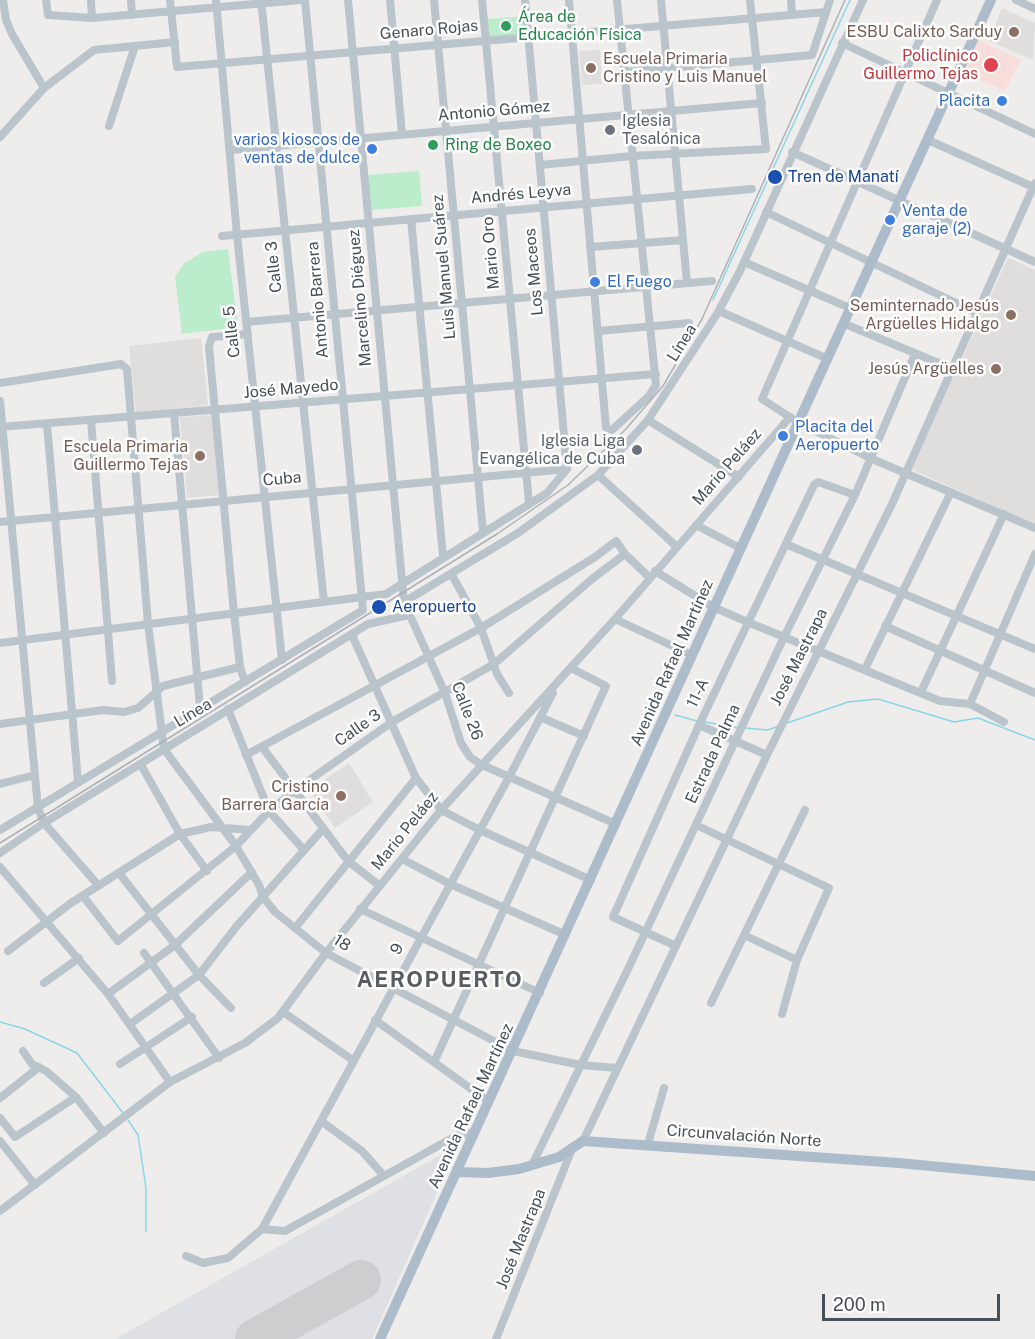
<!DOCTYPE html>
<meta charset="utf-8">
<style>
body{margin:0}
#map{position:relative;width:1035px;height:1339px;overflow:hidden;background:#efecec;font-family:"Public Sans",sans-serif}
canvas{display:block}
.scale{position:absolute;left:822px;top:1294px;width:178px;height:27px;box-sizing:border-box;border:3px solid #455058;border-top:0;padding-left:8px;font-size:18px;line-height:21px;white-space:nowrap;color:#455058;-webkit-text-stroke:4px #fff;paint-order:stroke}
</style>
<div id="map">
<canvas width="1035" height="1339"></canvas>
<div class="scale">200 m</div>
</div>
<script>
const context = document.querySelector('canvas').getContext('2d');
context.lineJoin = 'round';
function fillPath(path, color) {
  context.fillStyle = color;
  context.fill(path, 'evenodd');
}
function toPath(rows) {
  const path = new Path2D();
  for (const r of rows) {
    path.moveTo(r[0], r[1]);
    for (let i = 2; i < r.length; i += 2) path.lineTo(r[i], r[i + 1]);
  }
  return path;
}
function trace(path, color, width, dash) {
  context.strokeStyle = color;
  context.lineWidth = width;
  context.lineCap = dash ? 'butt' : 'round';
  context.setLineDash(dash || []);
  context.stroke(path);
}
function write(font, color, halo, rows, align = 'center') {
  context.font = font + ' "Public Sans",sans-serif';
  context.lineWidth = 5;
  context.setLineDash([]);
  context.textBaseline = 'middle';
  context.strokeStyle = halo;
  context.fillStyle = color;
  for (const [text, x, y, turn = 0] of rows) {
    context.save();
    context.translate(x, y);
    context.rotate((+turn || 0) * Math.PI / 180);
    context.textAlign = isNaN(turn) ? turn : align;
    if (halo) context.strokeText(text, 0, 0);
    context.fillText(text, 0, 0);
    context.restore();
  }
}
const education = toPath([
 [1002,8,1035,23,1033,60,989,41],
 [600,50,602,84,582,85,579,51],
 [1008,258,1035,270,1035,525,911,469],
 [201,338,208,405,136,413,129,346],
 [212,415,219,495,187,498,180,417],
 [349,763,373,802,335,828,309,790]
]);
const medical = toPath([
 [976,39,1021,60,1005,91,962,71]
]);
const airport = toPath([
 [458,1145,372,1339,115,1339]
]);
const green = toPath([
 [523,16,525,34,489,37,487,19],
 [419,171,422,206,371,210,368,175],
 [228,249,238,327,182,334,175,277,184,263,203,252]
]);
const stream = toPath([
 [713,300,850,0],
 [675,715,697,721],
 [705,722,739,728],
 [787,723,848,702,878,699,954,722,978,718,1035,740],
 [746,728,767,730,777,727],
 [0,1022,25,1029,77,1053,123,1113],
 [128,1120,138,1135,146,1188,146,1232]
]);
const runway = toPath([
 [255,1339,361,1280]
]);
const minor = toPath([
 [3,0,6,20,12,34,44,88],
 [46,0,48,15,92,18,301,0],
 [91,0,92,18],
 [131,0,132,15],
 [170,0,177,67,826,12],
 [216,0,237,235,282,660],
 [261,0,324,602],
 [348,0,404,602,445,693,461,743,470,757,480,764,616,824],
 [390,0,402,134],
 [434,0,483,532],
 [482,0,529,503],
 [525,0,567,469],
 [569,0,606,428,612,430,649,396,656,385,617,0],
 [661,0,687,283],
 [791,0,792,15],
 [937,0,762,399,799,423,872,459,1035,528],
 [1016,0,1035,9],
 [842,43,1035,134],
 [624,72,812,55,830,0],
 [109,126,135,46],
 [0,137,44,88,94,50,175,42],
 [928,140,1033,187],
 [230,150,762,103],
 [792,152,1035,262],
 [540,165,632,156,766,149,750,0],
 [766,212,977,313],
 [411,219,443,556],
 [222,236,752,189],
 [590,247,683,240],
 [744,262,852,309],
 [719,311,828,359],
 [246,322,712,281],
 [845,324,953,369],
 [598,331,689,323],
 [0,383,121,364,127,369,148,624,164,749,236,846,259,885,263,897,275,912,326,953,513,1051,581,1065,617,1068],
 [0,401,38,808,44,823,98,885],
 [174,413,200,708],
 [91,420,112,681],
 [648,420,739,477],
 [47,424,78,781],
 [0,427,656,374],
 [598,475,676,546],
 [0,522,567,469],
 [696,525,740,548],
 [788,545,1035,649],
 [655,571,713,607,750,623,940,701,970,704],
 [452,575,481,628,497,674,509,693],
 [404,602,518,533,598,475,648,420,717,314,740,271,863,0],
 [615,619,692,655],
 [885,626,1035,693],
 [352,635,416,778,441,810,480,830,591,880],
 [0,643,386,594,547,493,567,469],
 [865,669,951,492],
 [245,682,240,667,234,613,209,347,212,337,248,334],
 [921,692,1004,514],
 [228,709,269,811,304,850],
 [540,717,584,736],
 [1004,722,970,704,1035,554],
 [0,724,103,710,124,712,138,708,163,686,240,667],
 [699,725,767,755],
 [262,747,348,861,380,886],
 [246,755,481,628,595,557,616,541,625,554,650,578],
 [141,765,180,834,207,871],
 [0,784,35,775],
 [696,825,829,888,797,960,782,1014],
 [0,830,363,610,305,0],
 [0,853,44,823,368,624,409,615],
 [402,859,450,884,566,935],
 [0,867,108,994,170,1082],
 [119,873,199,975,231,1008],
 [83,896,118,941,236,846,269,811,294,791,392,722,494,664,592,579,625,554],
 [360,909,540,993],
 [296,927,416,778],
 [744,935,797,960],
 [676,946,613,917,699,725,814,485,818,482,855,495],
 [8,951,71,903,180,834,211,827,251,830],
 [144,953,219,1058],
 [44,983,79,958],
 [108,994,175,945,252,872],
 [711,1003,805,810],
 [283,1012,354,1061],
 [375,1020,488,1101],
 [130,1024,199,975,236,927,323,829],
 [23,1051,32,1064,46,1071,76,1097,104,1133],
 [435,1060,606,686,571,668],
 [120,1064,192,1017],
 [0,1098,39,1067],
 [0,1118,15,1137,76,1097],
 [321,1121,362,1151,384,1176],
 [0,1141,35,1185],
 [583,1141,767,755,892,504,1035,183],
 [648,1144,664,1088],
 [532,1165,629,967,784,637,855,495,915,354],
 [0,1211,170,1082,245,1043,278,1018,326,953,441,810,615,619,790,417],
 [262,1229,285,1231,456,1136,474,1132],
 [186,1256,203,1263,228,1258,262,1229,509,777,553,693],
 [496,1339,572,1149]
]);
const major = toPath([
 [457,1172,488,1173,519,1169,559,1157,583,1141,899,1163,1035,1176],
 [380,1339,991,0]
]);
const rail = toPath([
 [0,843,497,534,568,485,625,430,663,386,702,319,845,0]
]);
const markers = [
 [506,26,6,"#2e9e5b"],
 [1014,32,6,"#8d6e63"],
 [991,65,8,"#e0444e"],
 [591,68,6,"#8d6e63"],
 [1002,101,6,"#3f7fe0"],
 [610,130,6,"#6b7280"],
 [433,145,6,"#2e9e5b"],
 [372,149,6,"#3f7fe0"],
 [775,177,8,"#1a4fb4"],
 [890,220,6,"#3f7fe0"],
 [595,282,6,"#3f7fe0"],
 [1011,315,6,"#8d6e63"],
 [996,369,6,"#8d6e63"],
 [783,436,6,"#3f7fe0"],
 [637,450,6,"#6b7280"],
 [200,456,6,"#8d6e63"],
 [379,607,8,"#1a4fb4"],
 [341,796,6,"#8d6e63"]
];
const leisureNames = [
 ["Área de",518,17],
 ["Educación Física",518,35],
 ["Ring de Boxeo",445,145]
];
const streetNames = [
 ["Genaro Rojas",429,30,-5],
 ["Antonio Gómez",494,111,-5],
 ["Andrés Leyva",521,194,-5],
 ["Mario Oro",491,253,-95],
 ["Calle 3",274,267,-96],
 ["Luis Manuel Suárez",444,267,-95],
 ["Los Maceos",534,272,-95],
 ["Marcelino Diéguez",360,298,-95],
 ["Antonio Barrera",318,300,-95],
 ["Calle 5",232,332,-96],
 ["Línea",682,343,-58],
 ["José Mayedo",291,389,-5],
 ["Mario Peláez",727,467,-49],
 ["Cuba",282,479,-5],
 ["José Mastrapa",799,657,-63],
 ["Avenida Rafael Martínez",672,663,-66],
 ["11-A",698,693,-64],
 ["Calle 26",467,711,69],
 ["Línea",193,713,-31],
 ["Calle 3",358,728,-35],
 ["Estrada Palma",713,754,-65],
 ["Mario Peláez",405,831,-51],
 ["18",342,943,32],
 ["9",397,949,-61],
 ["Avenida Rafael Martínez",471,1106,-65],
 ["Circunvalación Norte",744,1136,4],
 ["José Mastrapa",521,1239,-68]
];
const educationNames = [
 ["ESBU Calixto Sarduy",1002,32],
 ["Escuela Primaria",603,59,"left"],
 ["Cristino y Luis Manuel",603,77,"left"],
 ["Seminternado Jesús",999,306],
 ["Argüelles Hidalgo",999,324],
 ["Jesús Argüelles",984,369],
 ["Escuela Primaria",188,447],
 ["Guillermo Tejas",188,465],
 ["Cristino",329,787],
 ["Barrera García",329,805]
];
const healthNames = [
 ["Policlínico",978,56],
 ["Guillermo Tejas",978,74]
];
const shopNames = [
 ["Placita",990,101,"right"],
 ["varios kioscos de",360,140,"right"],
 ["ventas de dulce",360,158,"right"],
 ["Venta de",902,211],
 ["garaje (2)",902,229],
 ["El Fuego",607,282],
 ["Placita del",795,427],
 ["Aeropuerto",795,445]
];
const worshipNames = [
 ["Iglesia",622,121],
 ["Tesalónica",622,139],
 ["Iglesia Liga",625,441,"right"],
 ["Evangélica de Cuba",625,459,"right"]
];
const transitNames = [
 ["Tren de Manatí",788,177],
 ["Aeropuerto",392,607]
];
const districtNames = [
 ["AEROPUERTO",440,980]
];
fillPath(education, '#e0dddd');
fillPath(medical, '#f9dddb');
fillPath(airport, '#dee0e4');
fillPath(green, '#bbeccc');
trace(stream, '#89d6e7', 1.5);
trace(runway, '#ceced1', 40);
trace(minor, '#bac4cb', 8);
trace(major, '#acbcca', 10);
trace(rail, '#aeb1b6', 1.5);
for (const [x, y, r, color] of markers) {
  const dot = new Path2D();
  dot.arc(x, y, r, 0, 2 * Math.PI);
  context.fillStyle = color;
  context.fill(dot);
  trace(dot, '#fff', 2);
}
write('16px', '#27864d', '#fff', leisureNames, 'left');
write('16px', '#455058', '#fff', streetNames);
write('16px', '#785e54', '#fff', educationNames, 'right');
write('16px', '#be3a42', '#fff', healthNames, 'right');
write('16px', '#366cbe', '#fff', shopNames, 'left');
write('16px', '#5b616d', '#fff', worshipNames, 'left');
write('16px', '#164399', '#fff', transitNames, 'left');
context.letterSpacing = '1.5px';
write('bold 22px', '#595c60', '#fff', districtNames);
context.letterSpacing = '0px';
</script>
